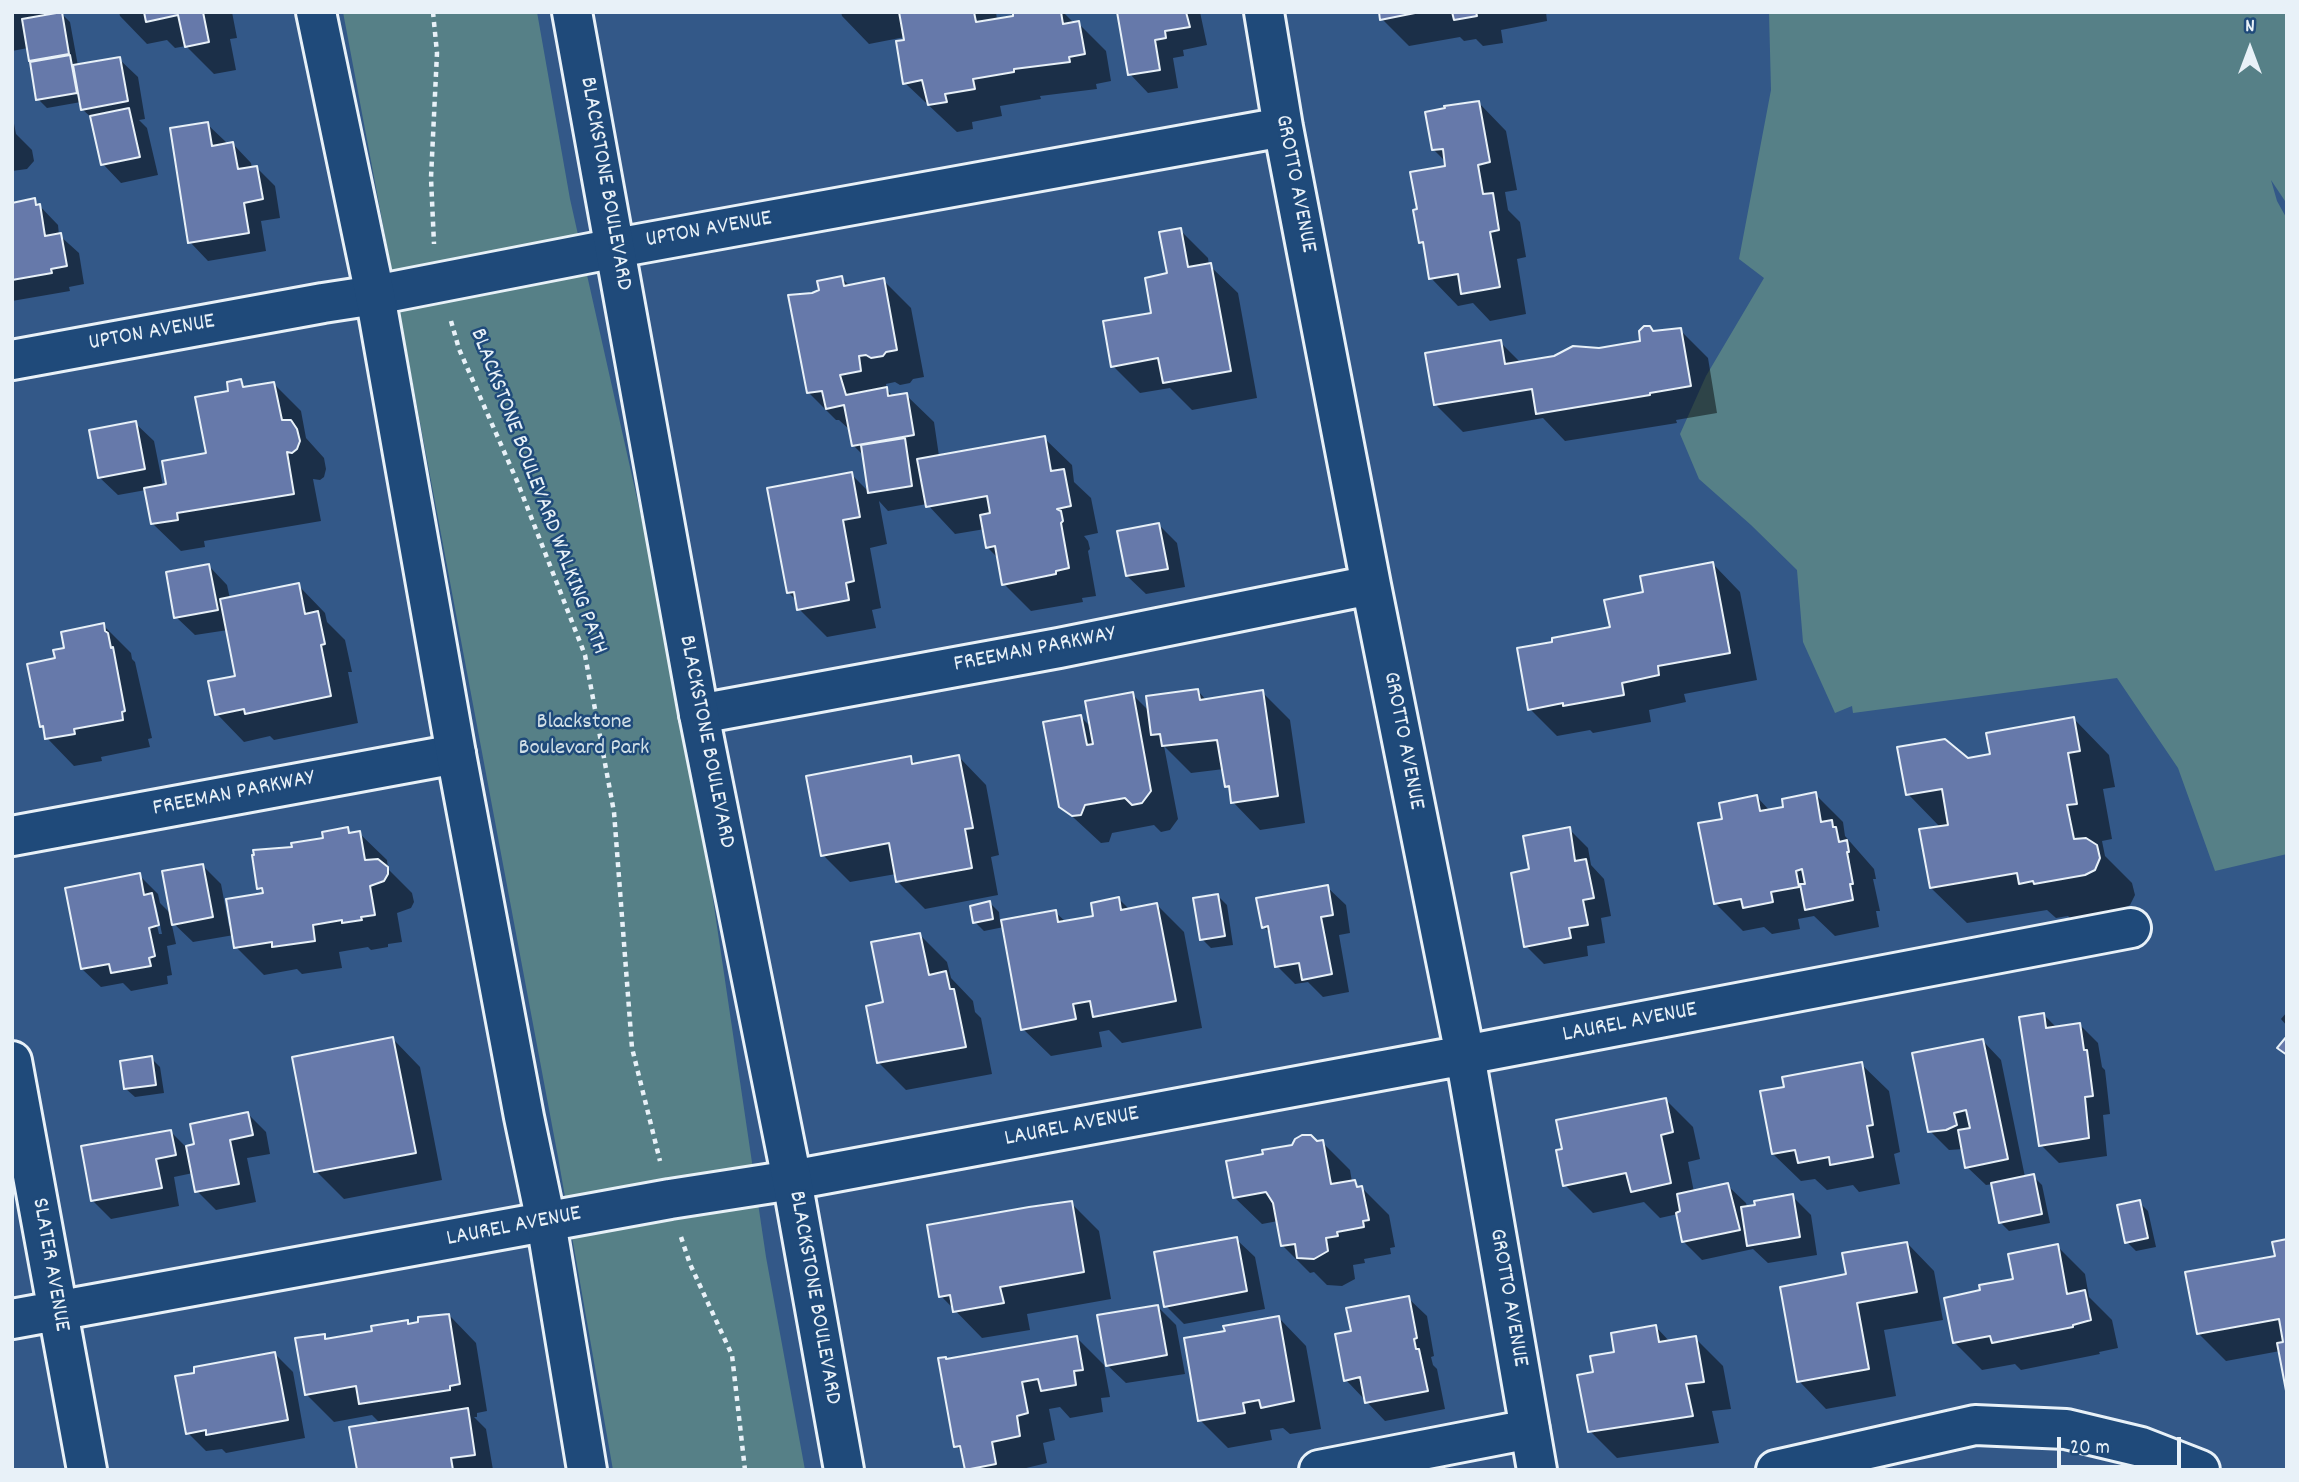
<!DOCTYPE html>
<style>
body{margin:0}
#map{position:relative;width:2299px;height:1482px;overflow:hidden;background:#335888;font-family:Dekko,sans-serif}
canvas{display:block}
.frame{position:absolute;inset:0;border:14px solid #e8f1f8;pointer-events:none}
.north{position:absolute;left:2215px;top:14px;width:70px;height:70px;-webkit-text-stroke:5px #1f4a7a;paint-order:stroke;rotate:0deg;font-size:19px;font-weight:700;line-height:28px;text-align:center;color:#e8f1f8}
.north::after{content:'';display:block;margin:auto;width:24px;height:32px;background:#e8f1f8;clip-path:polygon(50% 0,100% 100%,50% 72%,0 100%)}
.scale{position:absolute;left:2057px;top:1437px;width:124px;height:32px;box-sizing:border-box;border:4px solid #e8f1f8;border-top:0;padding-left:9px;font-size:21px;line-height:24px;white-space:nowrap;color:#e8f1f8;-webkit-text-stroke:5px #1f4a7a;paint-order:stroke}
</style>
<div id="map">
<canvas width="2299" height="1482"></canvas>
<div class="frame"></div>
<div class="north">N</div>
<div class="scale">20 m</div>
</div>
<script>
const context = document.querySelector('canvas').getContext('2d');
context.lineJoin = 'round';
function fillPath(path, color) {
  context.fillStyle = color;
  context.fill(path, 'evenodd');
}
function toPath(rows) {
  const path = new Path2D();
  for (const r of rows) {
    path.moveTo(r[0], r[1]);
    for (let i = 2; i < r.length; i += 2) path.lineTo(r[i], r[i + 1]);
  }
  return path;
}
function trace(path, color, width, dash) {
  context.strokeStyle = color;
  context.lineWidth = width;
  context.lineCap = dash ? 'butt' : 'round';
  context.setLineDash(dash || []);
  context.stroke(path);
}
function write(font, color, halo, rows, align = 'center') {
  context.font = font + ' Dekko,sans-serif';
  context.lineWidth = 5;
  context.setLineDash([]);
  context.textBaseline = 'middle';
  context.strokeStyle = halo;
  context.fillStyle = color;
  for (const [text, x, y, turn = 0] of rows) {
    context.save();
    context.translate(x, y);
    context.rotate((+turn || 0) * Math.PI / 180);
    context.textAlign = isNaN(turn) ? turn : align;
    if (halo) context.strokeText(text, 0, 0);
    context.fillText(text, 0, 0);
    context.restore();
  }
}
const green = toPath([
 [343,12,537,12,570,199,686,717,766,1257,805,1470,613,1470,558,1157],
 [1769,12,2287,12,2287,204,2271,180,2277,201,2287,219,2287,854,2215,871,2178,768,2117,678,1853,713,1852,706,1835,713,1803,642,1797,570,1751,525,1699,479,1680,434,1706,376,1764,278,1739,259,1771,90]
]);
const shadow = toPath([
 [12,12,60,12,70,22,78,66,119,59,138,77,145,119,139,120,147,128,158,175,121,183,103,164,93,119,82,109,81,102,47,108,38,99,34,63,30,60,28,48,12,51],
 [119,12,232,12,237,38,230,39,236,70,214,74,186,46,175,48,167,40,147,44,120,16],
 [841,12,996,12,997,20,1015,17,1014,12,1063,12,1075,24,1078,23,1106,51,1111,81,1096,84,1097,89,1040,96,1041,99,1000,106,1002,116,972,122,973,129,957,132,905,83,905,37,869,44,842,16],
 [1119,12,1200,12,1207,45,1183,50,1184,56,1173,58,1178,88,1148,93,1130,74],
 [1380,12,1546,12,1547,21,1501,30,1503,43,1483,46,1476,39,1464,41,1460,37,1409,46,1382,19],
 [1479,103,1506,131,1517,190,1505,192,1508,210,1520,222,1526,257,1517,259,1526,314,1490,321,1473,303,1458,306,1431,278,1426,248,1420,242,1419,210,1447,167,1447,163,1433,149],
 [12,113,16,134,32,150,34,161,27,169,12,171],
 [207,124,226,142,226,145,233,144,251,163,252,168,257,168,275,186,280,218,261,221,266,251,208,261,190,242],
 [34,200,58,225,59,235,79,253,84,284,69,287,70,291,12,301,12,211],
 [1180,230,1208,258,1209,265,1238,293,1257,398,1192,410,1170,388,1140,393,1113,366,1153,314,1169,275],
 [841,278,850,286,883,280,911,308,924,377,913,379,910,383,900,385,895,382,886,384,887,390,894,397,906,395,934,422,939,456,1044,438,1072,465,1074,482,1091,498,1098,533,1084,536,1088,541,1090,549,1088,551,1096,596,1082,598,1083,602,1031,611,1004,584,999,559,988,548,985,529,955,534,927,504,888,511,879,501,887,544,870,548,881,608,872,610,876,628,827,637,799,609,797,601,788,592,851,474,870,493,864,456,853,445,851,431,839,420,836,420,809,393,813,294],
 [1680,330,1708,358,1717,413,1676,420,1677,423,1565,441,1543,418,1463,432,1435,404,1500,342,1521,363,1642,343,1654,333],
 [240,381,247,388,274,384,301,411,306,438,324,458,326,469,324,477,320,480,313,479,321,521,204,541,205,547,181,551,153,524,146,490,118,495,99,477,135,423,154,441,163,486,168,485,208,454,230,392],
 [1159,525,1177,543,1185,587,1146,594,1127,576],
 [1713,564,1740,592,1757,680,1684,694,1686,702,1649,710,1651,722,1593,733,1590,730,1557,736,1530,709,1645,594],
 [209,566,227,585,230,599,298,585,325,613,327,622,345,640,352,672,348,672,358,723,274,740,270,736,244,742,217,714,237,677,228,630,195,635,176,617],
 [103,625,131,653,132,659,135,662,152,738,148,739,150,747,101,757,102,761,74,766,47,738,45,730,41,726,57,659,66,649],
 [1198,691,1207,701,1262,692,1290,720,1305,823,1260,830,1233,802,1231,791,1226,786,1224,769,1191,773,1164,746,1178,819,1170,830,1161,832,1154,825,1112,833,1109,842,1101,843,1061,806,1081,717,1092,728,1132,694,1150,712],
 [2074,719,2109,755,2115,787,2103,789,2112,839,2102,841,2105,856,2132,883,2135,895,2130,905,2121,910,2071,919,2068,916,2056,918,2047,910,1967,923,1931,888,1941,828,1908,794,1967,760,1992,755],
 [959,757,986,785,999,855,991,857,998,895,925,909,897,881,896,874,850,882,823,855,910,758,917,765],
 [1815,794,1843,822,1845,836,1874,869,1876,879,1873,879,1880,911,1876,911,1879,927,1835,936,1814,916,1798,919,1800,929,1772,934,1764,927,1743,931,1715,903,1724,820,1757,797,1770,811,1785,808],
 [347,829,352,834,359,833,387,860,388,869,412,893,414,902,411,908,397,913,402,942,388,944,388,947,371,950,368,947,339,952,342,968,302,974,297,969,264,975,236,947,234,935,193,942,171,921,176,944,167,946,172,975,167,976,168,984,131,991,123,983,101,987,82,969,139,875,158,894,160,903,173,916,203,866,221,884,229,926,232,925,265,895,259,888,294,848,325,839],
 [151,900,156,905,162,934,159,934],
 [1569,829,1588,848,1591,865,1604,879,1611,916,1601,918,1605,943,1587,946,1588,956,1544,964,1526,946],
 [1327,887,1346,905,1350,933,1339,935,1349,992,1323,997,1308,982,1295,984,1277,966,1271,934,1264,927],
 [1218,896,1227,905,1233,945,1211,948,1202,939],
 [1119,899,1130,910,1157,905,1184,932,1202,1028,1122,1043,1109,1030,1099,1032,1102,1047,1051,1056,1023,1029,1004,927,984,931,975,922,990,903,999,912,1000,922,1055,912,1066,922,1095,917],
 [920,935,947,962,951,978,973,1001,975,1012,981,1018,992,1074,906,1090,878,1062],
 [2287,1012,2287,1026,2281,1019],
 [2043,1014,2057,1028,2080,1025,2098,1043,2102,1067,2105,1070,2110,1114,2103,1115,2107,1156,2059,1163,2041,1145],
 [393,1039,420,1067,442,1180,344,1199,316,1171],
 [1983,1041,2001,1060,2025,1177,2033,1176,2042,1185,2050,1223,2009,1231,2000,1222,1993,1184,1986,1185,1967,1167,1964,1149,1949,1150,1930,1131],
 [151,1058,160,1067,164,1093,135,1097,126,1089],
 [1861,1064,1889,1091,1900,1152,1894,1154,1900,1184,1859,1192,1853,1185,1827,1190,1815,1179,1801,1181,1773,1154,1786,1088],
 [1665,1099,1693,1127,1700,1159,1688,1162,1694,1192,1727,1185,1746,1203,1747,1207,1792,1196,1811,1215,1817,1255,1768,1263,1753,1249,1702,1260,1683,1241,1678,1214,1660,1218,1644,1202,1593,1213,1565,1185],
 [248,1114,266,1132,270,1154,247,1158,256,1202,216,1210,197,1191,193,1173,174,1177,179,1206,111,1219,92,1200,171,1132,186,1147,196,1146],
 [1322,1142,1350,1170,1352,1182,1362,1188,1389,1215,1395,1247,1390,1248,1391,1254,1364,1259,1365,1263,1353,1265,1355,1279,1342,1286,1327,1285,1314,1272,1310,1273,1283,1246,1278,1221,1262,1224,1234,1197,1316,1143],
 [2139,1202,2148,1211,2156,1247,2136,1251,2127,1242],
 [1071,1203,1099,1231,1111,1299,1027,1314,1030,1330,982,1338,941,1296],
 [1236,1239,1255,1257,1265,1309,1184,1324,1166,1306],
 [2287,1241,2287,1386,2280,1351,2226,1361,2198,1333,2277,1257],
 [1907,1243,1934,1271,1943,1320,1884,1330,1896,1396,1826,1409,1799,1381,1848,1276],
 [2057,1246,2085,1274,2089,1297,2112,1320,2118,1348,2099,1352,2100,1354,2021,1370,2015,1364,1982,1370,1954,1342,1982,1292,2015,1280],
 [1408,1298,1427,1316,1434,1356,1431,1357,1433,1365,1437,1369,1445,1409,1385,1421,1346,1380],
 [1158,1307,1176,1325,1185,1374,1126,1383,1107,1365],
 [449,1315,476,1343,487,1411,477,1413,477,1417,474,1417,486,1429,493,1470,359,1470,381,1424,372,1415,334,1422,306,1394,324,1336,328,1340,374,1332,407,1322,411,1325],
 [1279,1318,1306,1346,1321,1429,1290,1434,1283,1428,1270,1430,1272,1440,1228,1448,1200,1420,1227,1333],
 [1656,1327,1670,1342,1695,1338,1723,1366,1731,1409,1712,1411,1719,1443,1617,1458,1590,1431,1595,1373,1616,1353],
 [1076,1337,1104,1365,1110,1397,1101,1398,1103,1412,1070,1418,1060,1407,1049,1409,1055,1440,1043,1443,1047,1463,1018,1470,967,1470,964,1454,956,1446,947,1360],
 [275,1354,293,1372,305,1438,226,1453,222,1449,206,1451,188,1433]
]);
const building = toPath([
 [62,12,69,54,29,61,22,19,62,12],
 [144,12,203,12,209,42,185,47,178,15,146,22,144,12],
 [899,12,974,12,976,22,1013,16,1013,12,1061,12,1063,24,1079,21,1085,54,1069,57,1070,62,1014,69,1014,72,973,79,975,89,945,94,947,102,928,105,922,80,903,84,896,41,904,40,899,12],
 [1117,12,1186,12,1190,27,1165,31,1166,38,1155,40,1160,70,1128,75,1117,12],
 [1379,12,1420,12,1380,20,1379,12],
 [1452,12,1476,12,1477,16,1454,20,1452,12],
 [70,55,77,93,36,100,30,62,70,55],
 [120,57,128,101,81,110,73,65,120,57],
 [1479,101,1490,162,1478,165,1483,194,1493,193,1499,230,1490,232,1500,287,1461,294,1458,274,1429,279,1423,242,1419,243,1413,210,1417,209,1410,172,1445,166,1443,149,1432,150,1425,112,1445,108,1444,106,1479,101],
 [129,108,140,157,101,165,90,116,129,108],
 [208,122,212,146,233,142,238,169,257,166,263,199,244,203,249,233,188,243,170,128,208,122],
 [35,198,36,205,40,204,45,236,61,233,67,266,51,269,52,273,12,280,12,203,35,198],
 [1181,228,1188,267,1211,263,1231,371,1163,383,1158,358,1111,367,1103,321,1151,313,1145,278,1167,273,1159,232,1181,228],
 [842,276,844,286,884,278,897,350,886,352,883,356,871,358,866,355,859,356,861,371,840,375,846,395,887,387,888,396,907,393,914,435,852,446,844,405,826,409,822,391,807,393,788,295,812,293,819,290,817,281,842,276],
 [1644,326,1650,326,1653,331,1681,328,1691,386,1650,393,1650,395,1536,414,1532,389,1434,405,1425,353,1501,340,1505,364,1554,356,1573,346,1599,348,1640,341,1639,331,1644,326],
 [241,379,243,387,274,382,282,420,291,420,297,429,300,441,297,449,292,453,287,452,294,494,177,513,178,520,151,524,144,488,166,484,162,461,206,453,195,397,228,391,227,382,241,379],
 [136,421,145,469,98,478,89,430,136,421],
 [1045,436,1051,471,1064,469,1071,506,1057,509,1061,511,1063,521,1061,523,1069,568,1056,571,1056,574,1002,585,995,546,986,548,980,515,990,513,987,496,926,507,917,459,1045,436],
 [905,438,912,486,868,493,861,445,905,438],
 [852,472,860,517,843,520,854,581,846,583,849,600,797,610,794,592,787,593,767,488,852,472],
 [1159,523,1168,569,1126,576,1117,531,1159,523],
 [1713,562,1730,653,1658,666,1659,675,1622,683,1624,695,1563,706,1563,703,1528,710,1517,648,1552,642,1552,638,1610,627,1604,600,1643,592,1640,576,1713,562],
 [209,564,218,610,174,618,166,572,209,564],
 [299,583,305,614,318,611,325,644,321,645,331,696,245,714,244,709,215,715,208,681,235,676,220,599,299,583],
 [104,623,105,631,108,633,111,648,113,647,125,711,122,712,123,720,74,729,75,734,45,739,43,726,40,727,27,664,55,658,53,650,64,648,61,632,104,623],
 [1198,689,1200,700,1263,690,1278,796,1231,803,1229,786,1225,787,1217,740,1162,746,1160,734,1151,735,1146,696,1198,689],
 [1133,692,1151,791,1142,803,1132,805,1125,798,1085,805,1081,815,1072,816,1059,807,1043,722,1081,715,1087,745,1093,744,1085,701,1133,692],
 [2074,717,2080,751,2068,753,2077,804,2067,805,2074,839,2086,838,2097,845,2100,858,2095,870,2085,875,2034,884,2033,881,2019,884,2017,873,1930,888,1919,829,1948,825,1942,789,1906,795,1897,747,1945,739,1968,758,1990,754,1986,733,2074,717],
 [959,755,973,828,965,829,972,868,896,882,889,843,821,856,806,776,911,756,912,764,959,755],
 [1816,792,1821,822,1832,820,1833,827,1836,827,1839,842,1847,840,1849,852,1847,852,1853,884,1850,884,1853,900,1805,910,1800,884,1805,884,1802,869,1796,871,1799,887,1771,892,1773,902,1743,908,1741,899,1714,904,1698,823,1722,819,1719,803,1757,795,1760,811,1783,807,1782,799,1816,792],
 [348,827,349,833,360,831,365,860,378,859,388,867,388,874,384,881,370,886,375,915,361,917,362,920,342,923,342,920,313,925,315,941,272,947,272,942,234,948,226,899,263,893,262,888,257,889,252,855,254,855,253,850,292,847,291,843,323,838,322,832,348,827],
 [1570,827,1575,861,1586,859,1594,898,1583,900,1588,925,1569,928,1571,938,1524,947,1511,873,1529,869,1523,836,1570,827],
 [203,864,213,917,172,925,162,871,203,864],
 [140,873,144,895,152,893,159,925,149,928,155,956,149,958,151,966,111,973,109,964,81,969,65,888,140,873],
 [1328,885,1333,915,1321,917,1332,974,1302,980,1299,963,1275,967,1268,926,1262,928,1256,898,1328,885],
 [1218,894,1225,936,1200,940,1193,898,1218,894],
 [1119,897,1121,910,1157,903,1176,1001,1093,1017,1090,1001,1073,1004,1076,1019,1021,1030,1001,920,1056,910,1058,922,1093,916,1091,903,1119,897],
 [990,901,993,919,973,923,970,906,990,901],
 [920,933,929,975,946,971,950,989,954,989,966,1047,877,1063,866,1006,883,1002,871,942,920,933],
 [2044,1013,2046,1028,2080,1023,2084,1050,2087,1050,2093,1096,2085,1097,2089,1138,2039,1146,2019,1017,2044,1013],
 [2287,1036,2287,1055,2277,1048,2287,1036],
 [393,1037,416,1153,314,1172,292,1057,393,1037],
 [1983,1039,2008,1159,1965,1168,1958,1130,1970,1128,1966,1110,1954,1113,1957,1125,1946,1130,1928,1132,1912,1053,1983,1039],
 [152,1056,156,1085,124,1089,120,1061,152,1056],
 [1862,1062,1873,1125,1867,1126,1873,1157,1830,1165,1829,1157,1798,1163,1795,1150,1772,1154,1760,1091,1784,1087,1782,1077,1862,1062],
 [1666,1098,1673,1132,1661,1135,1671,1183,1631,1192,1626,1173,1563,1186,1556,1150,1562,1149,1556,1120,1666,1098],
 [248,1112,253,1135,230,1140,239,1184,195,1192,186,1146,194,1144,190,1124,248,1112],
 [171,1130,176,1155,156,1159,162,1188,91,1201,81,1146,171,1130],
 [1302,1135,1311,1135,1317,1141,1323,1140,1331,1184,1355,1180,1357,1187,1362,1186,1369,1220,1363,1221,1364,1227,1337,1232,1338,1236,1326,1238,1328,1251,1314,1259,1297,1258,1295,1244,1281,1246,1273,1203,1266,1192,1233,1198,1226,1161,1263,1154,1262,1150,1292,1145,1295,1139,1302,1135],
 [2034,1174,2042,1214,1999,1223,1991,1183,2034,1174],
 [1728,1183,1740,1230,1682,1242,1676,1213,1680,1211,1677,1194,1728,1183],
 [1793,1194,1800,1237,1747,1246,1741,1207,1755,1205,1754,1201,1793,1194],
 [2140,1200,2148,1238,2125,1243,2117,1205,2140,1200],
 [1072,1201,1084,1272,1000,1287,1004,1303,953,1312,950,1295,939,1297,927,1225,1029,1207,1072,1201],
 [1237,1237,1247,1291,1164,1307,1154,1252,1237,1237],
 [2287,1239,2287,1396,2277,1343,2283,1342,2279,1319,2197,1334,2185,1272,2275,1256,2272,1242,2287,1239],
 [1907,1242,1917,1292,1857,1303,1869,1369,1797,1382,1780,1287,1846,1274,1842,1253,1907,1242],
 [2058,1244,2067,1294,2085,1290,2091,1320,2073,1325,2073,1327,1992,1343,1990,1336,1953,1343,1944,1298,1980,1290,1979,1285,2013,1279,2008,1254,2058,1244],
 [1409,1296,1417,1338,1414,1339,1416,1349,1419,1349,1428,1391,1365,1403,1360,1377,1344,1381,1335,1334,1351,1331,1346,1308,1409,1296],
 [1158,1305,1167,1355,1106,1366,1097,1315,1158,1305],
 [449,1314,460,1384,450,1386,450,1390,359,1404,356,1386,305,1395,295,1338,325,1334,325,1339,372,1331,371,1326,408,1320,408,1324,418,1322,418,1317,449,1314],
 [1279,1316,1294,1401,1261,1408,1259,1400,1243,1403,1245,1413,1198,1421,1184,1338,1225,1331,1223,1326,1279,1316],
 [1656,1325,1659,1342,1696,1336,1704,1382,1686,1384,1693,1416,1588,1432,1577,1375,1593,1372,1590,1356,1614,1352,1611,1333,1656,1325],
 [1077,1336,1083,1370,1074,1371,1076,1385,1041,1391,1038,1379,1022,1382,1028,1413,1017,1416,1020,1436,992,1442,996,1464,965,1470,960,1446,954,1447,938,1358,946,1357,946,1359,1077,1336],
 [275,1352,288,1420,206,1435,206,1430,186,1434,175,1376,194,1373,194,1367,275,1352],
 [468,1408,475,1455,451,1458,453,1470,357,1470,349,1427,468,1408]
]);
const path = toPath([
 [433,12,437,53,431,178,434,244],
 [451,321,459,349,517,481,585,655,614,812,632,1048,660,1161],
 [681,1237,690,1264,732,1355,745,1470]
]);
const minor = toPath([
 [1264,12,1283,127,1371,585,1465,1055,1537,1470],
 [12,360,323,303,375,295,616,248,1283,127],
 [699,714,1059,648,1371,585],
 [12,836,456,754],
 [12,1061,87,1470],
 [12,1319,670,1199,792,1180,1465,1055,2131,928],
 [1319,1470,1530,1429],
 [1776,1470,1975,1425,2066,1429,2141,1447,2200,1470]
]);
const secondary = toPath([
 [316,12,375,295,456,754,524,1117,546,1222,587,1470],
 [572,12,699,714,792,1180,844,1470]
]);
const streetNames = [
 ["BLACKSTONE BOULEVARD",604,184,80],
 ["GROTTO AVENUE",1294,184,79],
 ["UPTON AVENUE",709,231,-10],
 ["UPTON AVENUE",152,334,-10],
 ["BLACKSTONE BOULEVARD WALKING PATH",537,492,69],
 ["FREEMAN PARKWAY",1035,651,-11],
 ["GROTTO AVENUE",1402,741,79],
 ["BLACKSTONE BOULEVARD",705,742,79],
 ["FREEMAN PARKWAY",234,795,-11],
 ["LAUREL AVENUE",1630,1024,-11],
 ["LAUREL AVENUE",1072,1128,-11],
 ["LAUREL AVENUE",514,1228,-11],
 ["SLATER AVENUE",49,1265,80],
 ["BLACKSTONE BOULEVARD",813,1298,80],
 ["GROTTO AVENUE",1507,1298,80]
];
const parkNames = [
 ["Blackstone",584,724],
 ["Boulevard Park",584,750]
];
fillPath(green, '#568087');
fillPath(shadow, '#0007');
fillPath(building, '#6679aa');
trace(building, '#e8f1f8', 2);
trace(minor, '#e8f1f8', 44);
trace(secondary, '#e8f1f8', 44);
trace(path, '#e8f1f8', 4.5, [5, 5]);
trace(minor, '#1f4a7a', 38);
trace(secondary, '#1f4a7a', 38);
write('23px', '#e8f1f8', '#1f4a7a', streetNames);
write('23px', '#d2e0e7', '#1f4a7a', parkNames);
</script>
